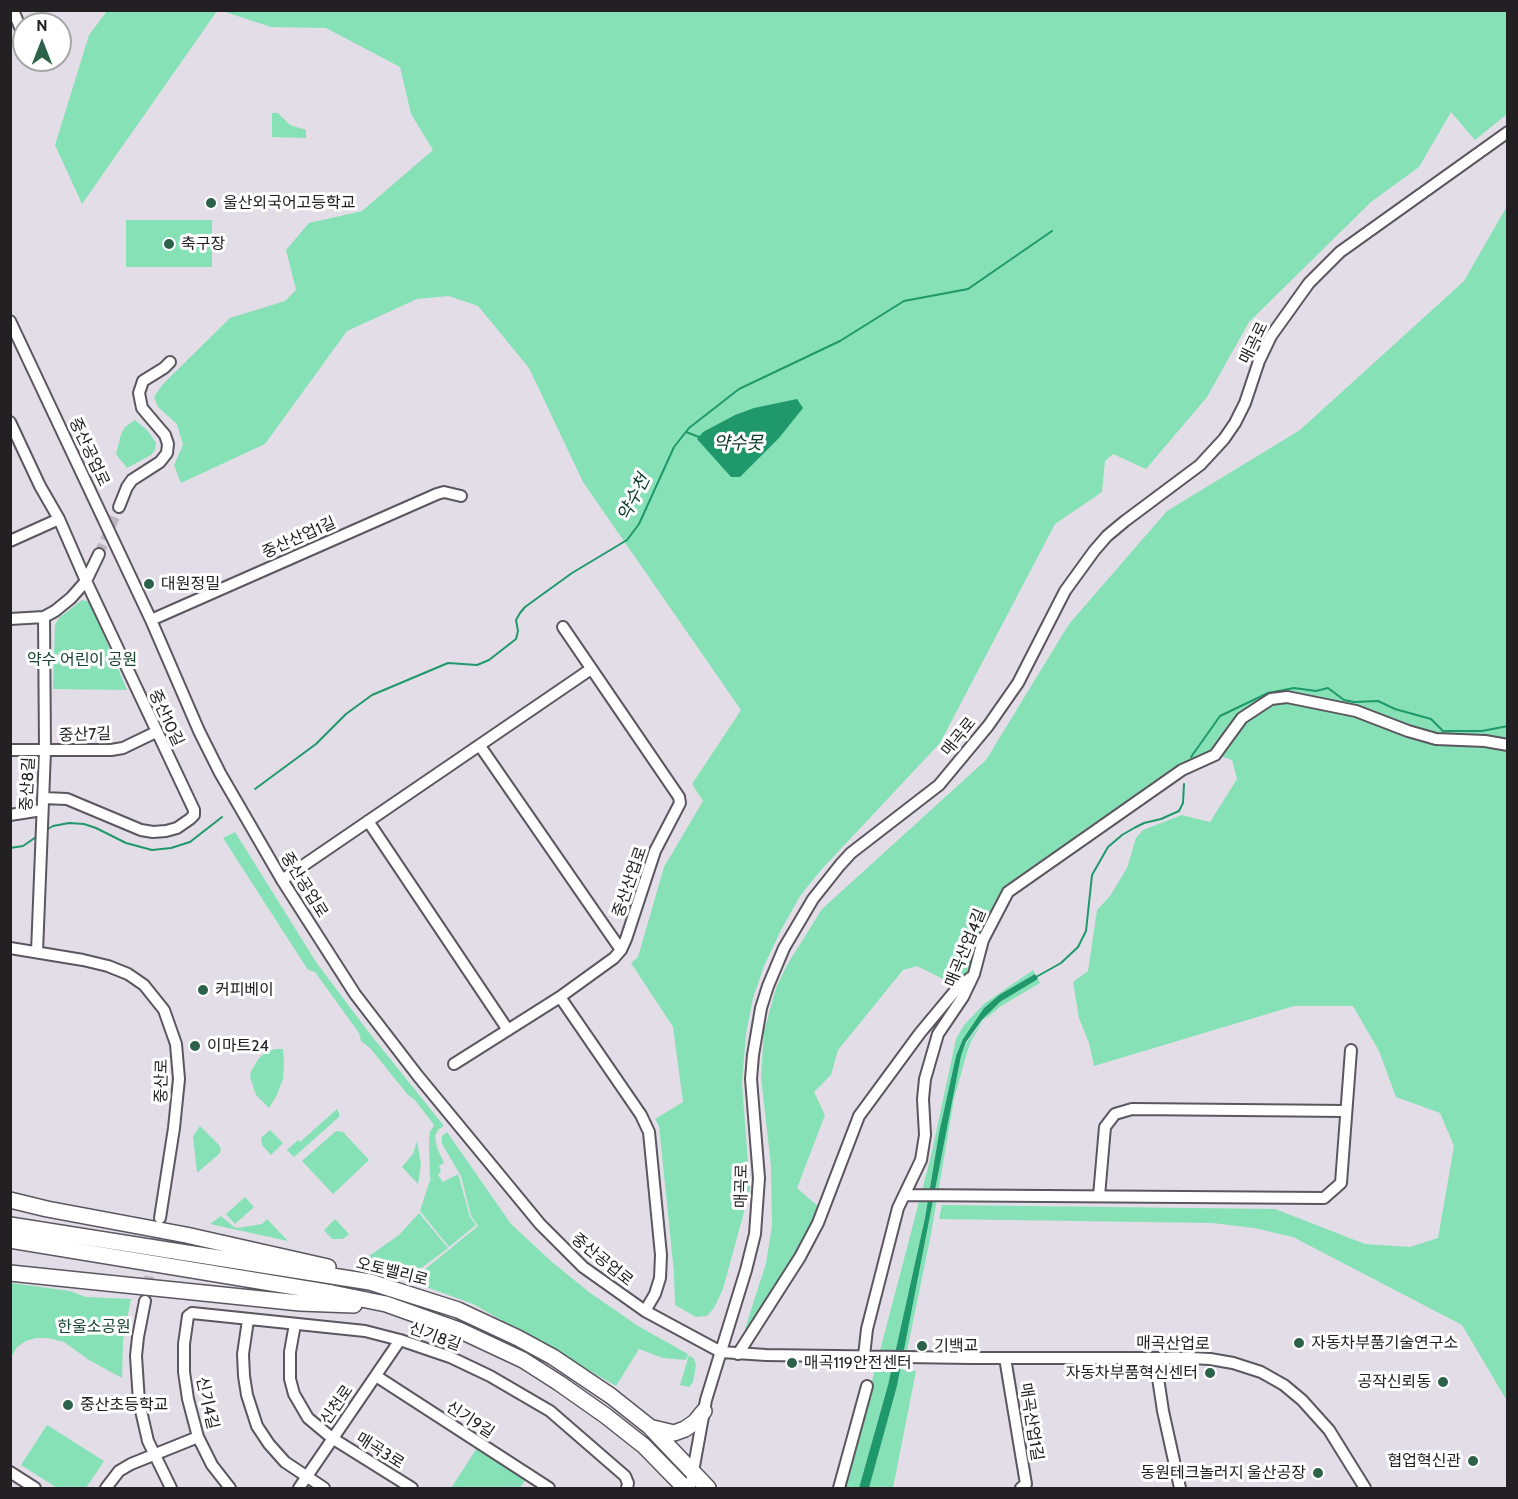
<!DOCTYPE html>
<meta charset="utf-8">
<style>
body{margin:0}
#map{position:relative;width:1518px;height:1499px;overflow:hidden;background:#e3dde8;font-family:Cabin,sans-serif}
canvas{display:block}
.frame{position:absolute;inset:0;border:12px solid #222023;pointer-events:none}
.north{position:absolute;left:12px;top:12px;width:60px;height:60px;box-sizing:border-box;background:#fff;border:2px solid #a7a6a7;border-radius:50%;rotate:0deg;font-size:16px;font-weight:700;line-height:24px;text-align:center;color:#222023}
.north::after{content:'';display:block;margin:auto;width:21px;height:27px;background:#2b6249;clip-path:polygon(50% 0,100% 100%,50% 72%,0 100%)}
</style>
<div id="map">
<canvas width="1518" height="1499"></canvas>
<div class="frame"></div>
<div class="north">N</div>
</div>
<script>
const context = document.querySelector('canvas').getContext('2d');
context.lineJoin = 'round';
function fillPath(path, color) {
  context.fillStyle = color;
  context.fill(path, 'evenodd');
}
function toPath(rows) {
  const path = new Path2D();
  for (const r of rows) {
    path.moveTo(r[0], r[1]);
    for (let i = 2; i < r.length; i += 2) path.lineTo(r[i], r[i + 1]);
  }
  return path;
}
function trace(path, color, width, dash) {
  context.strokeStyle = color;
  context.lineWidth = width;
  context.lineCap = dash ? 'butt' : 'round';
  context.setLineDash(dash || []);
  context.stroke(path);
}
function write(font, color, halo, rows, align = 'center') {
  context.font = font + ' Cabin,"Noto Sans KR",sans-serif';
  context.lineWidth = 6;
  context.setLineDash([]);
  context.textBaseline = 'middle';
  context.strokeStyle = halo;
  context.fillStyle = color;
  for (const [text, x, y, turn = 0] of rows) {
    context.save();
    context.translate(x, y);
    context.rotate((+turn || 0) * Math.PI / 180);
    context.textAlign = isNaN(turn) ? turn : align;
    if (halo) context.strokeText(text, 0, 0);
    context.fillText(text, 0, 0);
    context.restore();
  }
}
const green = toPath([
 [107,11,217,11,82,204,55,145,89,35],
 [222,11,1507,11,1507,114,1475,140,1451,112,1419,167,1371,202,1249,322,1207,397,1146,469,1113,454,1105,461,1102,492,1055,524,940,743,821,870,800,896,781,930,764,966,753,998,746,1034,742,1083,750,1190,723,1289,714,1308,707,1316,696,1317,675,1305,674,1273,659,1126,655,1119,683,1102,673,1027,631,963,638,957,664,867,703,801,692,784,741,710,583,482,529,368,478,306,449,296,417,299,347,331,265,444,181,483,174,465,183,445,177,424,158,407,154,397,162,385,230,318,285,301,296,290,286,250,309,223,362,211,433,150,411,114,400,67,326,28,271,27],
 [272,113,278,113,290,125,306,130,306,138,272,137],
 [1507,206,1507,1401,1462,1325,1293,1237,1254,1228,1212,1223,939,1219,942,1205,1275,1209,1365,1244,1410,1247,1438,1238,1454,1146,1440,1113,1396,1097,1379,1051,1353,1006,1294,1006,1094,1066,1089,1043,1079,1018,1073,982,1088,971,1097,910,1110,896,1127,868,1136,838,1143,830,1182,815,1210,822,1237,779,1232,760,1208,752,1104,818,1074,843,1002,891,996,901,971,972,966,976,951,983,917,966,903,970,838,1050,831,1075,814,1092,825,1115,797,1188,820,1208,808,1237,746,1334,745,1329,766,1263,772,1226,771,1166,761,1077,764,1031,776,988,787,965,822,909,986,760,1069,624,1167,511,1300,430,1464,281],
 [126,220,212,220,212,267,126,267],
 [135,420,147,430,156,443,155,450,151,455,127,468,116,454,121,434,125,427],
 [82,600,90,602,127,690,53,689,55,625,59,618],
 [235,832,316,962,367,1030,444,1126,438,1130,435,1136,437,1148,444,1163,439,1166,441,1171,438,1175,443,1182,458,1174,470,1217,476,1225,449,1247,420,1211,430,1180,433,1178,430,1179,429,1142,430,1132,434,1125,415,1100,408,1095,370,1048,361,1041,359,1033,315,972,308,970,223,838],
 [1033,970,1035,974,999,995,984,1008,956,1056,939,1133,925,1218,888,1385,859,1488,844,1488,931,1156,956,1039,964,1025,985,1003],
 [1038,979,1040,983,1001,1006,984,1020,971,1041,966,1056,954,1099,931,1234,903,1370,916,1371,893,1488,869,1488,897,1386,961,1056,967,1042,990,1012,1000,1002],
 [275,1049,283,1049,284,1063,283,1079,277,1095,269,1108,256,1095,250,1077,251,1071,259,1058,268,1051],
 [337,1109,339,1113,339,1117,294,1157,287,1150,298,1140,300,1142],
 [200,1126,219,1145,221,1150,219,1154,197,1173,193,1136],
 [270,1130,283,1143,271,1155,262,1145,261,1138],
 [336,1131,343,1132,369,1160,333,1194,302,1161],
 [447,1132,511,1224,552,1262,589,1292,638,1326,688,1354,686,1360,663,1358,639,1349,616,1386,473,1304,382,1271,423,1271,478,1226,471,1216,461,1176,442,1144,442,1136],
 [417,1141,421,1164,418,1184,402,1167,413,1154],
 [245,1197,254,1207,235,1224,226,1214],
 [419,1213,448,1248,420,1269,388,1268,367,1262,366,1258,399,1235],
 [221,1216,234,1227,238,1228,262,1224,267,1219,288,1241,210,1224],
 [335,1219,349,1234,343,1239,332,1239,324,1230],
 [11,1283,70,1291,86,1297,131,1299,123,1340,122,1378,89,1360,64,1342,48,1338,36,1338,26,1341,17,1347,11,1357],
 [689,1355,694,1359,696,1365,693,1382,689,1387,680,1385],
 [47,1425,104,1461,86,1488,57,1488,21,1465],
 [477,1448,526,1479,520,1488,451,1488]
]);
const water = toPath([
 [797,399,803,408,779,438,740,477,731,477,697,439,703,432,735,415,754,408],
 [1035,974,1038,979,1000,1002,982,1020,966,1042,961,1056,897,1386,869,1488,859,1488,888,1385,925,1218,939,1133,956,1056,963,1039,984,1008,999,995]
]);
const stream = toPath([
 [686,432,699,437],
 [1191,757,1220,716,1268,693,1294,688,1316,691,1328,688,1344,700,1354,702,1378,701,1395,709,1431,719,1443,731,1482,731,1508,726],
 [255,789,316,744,346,714,372,695,448,663,477,665,489,660,516,639,518,631,516,620,520,613,525,607,572,573,627,540,639,524,674,447,689,428,739,389,840,341,904,301,968,289,1052,231],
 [46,830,53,826,69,823,84,824,96,828,126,843,152,850,171,848,190,842,222,817],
 [10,848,23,846,39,835],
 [1036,977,1061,963,1078,947,1086,931,1092,875,1108,847,1122,835,1134,828,1144,823,1161,819,1179,811,1183,803,1184,784]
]);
const minorTunnel = toPath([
 [99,554,119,507],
 [145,1301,159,1225]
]);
const minor = toPath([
 [13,10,24,37],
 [10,321,151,620,199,731,220,773,282,880,355,994,418,1076,540,1224,583,1267,645,1311,721,1352,766,1355,972,1358,1190,1358,1210,1359,1233,1363,1261,1372,1284,1385,1302,1400,1329,1430,1365,1488],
 [10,422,40,486,59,519,86,581,194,810,194,815,190,819,177,828,166,831,153,832,141,830,67,799,43,798],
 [119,507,127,487,132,480,160,462,167,453,168,444,165,435,142,408,139,393,143,381,164,368,170,362],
 [10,541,59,519],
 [10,619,44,617,55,611,71,598,86,581,99,554],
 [151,620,437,494,444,492,461,496],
 [480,746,621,950],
 [10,750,111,750,123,748,156,732],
 [10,815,42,810],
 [368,821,508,1030],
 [282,880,591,669],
 [10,948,83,960,108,966,128,974,144,985,164,1010,176,1044,179,1079,174,1128,160,1218],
 [37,952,45,751,44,617],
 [560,997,641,1115,649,1132,661,1255,660,1278,655,1294,645,1311],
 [454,1064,560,997,614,958,621,950,626,939,655,851,680,803,679,797,563,627],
 [905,1195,1324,1198,1341,1183,1351,1050],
 [1099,1196,1105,1127,1115,1114,1132,1109,1346,1111],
 [145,1301,138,1337,136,1356,139,1402,148,1441,171,1488],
 [248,1320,243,1354,244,1376,247,1395,257,1426,269,1444,285,1462,324,1488],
 [295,1324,290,1352,290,1379,294,1394,308,1418,332,1438,412,1488],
 [738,1354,800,1257,818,1223,859,1116,920,1033,955,991,970,978],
 [864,1356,867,1329,898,1208,921,1160,925,1135,923,1099,925,1079,938,1034,963,997,974,974,983,940,1008,892,1182,770,1215,755,1242,718,1271,699,1287,697,1356,711,1408,731,1436,739,1485,741,1508,745],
 [1005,1358,1026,1484,1021,1488],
 [1155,1358,1163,1411,1180,1488],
 [376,1376,549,1488],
 [10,1472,35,1488],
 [106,1488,119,1471,131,1464,198,1437],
 [230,1488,212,1465,198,1437,188,1399,184,1372,184,1344,188,1316,192,1313,365,1331,400,1340,450,1357,490,1376,550,1411,625,1476,628,1483,627,1488],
 [299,1488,400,1340],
 [690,1488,706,1400,746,1270,755,1234,759,1178,751,1079,753,1055,761,1008,768,986,784,948,813,899,840,865,851,853,939,785,988,726,1018,683,1065,591,1094,551,1107,536,1125,521,1200,465,1224,439,1235,423,1245,403,1259,361,1271,336,1309,283,1340,252,1508,132],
 [839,1488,867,1386]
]);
const highway = toPath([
 [10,1200,47,1209,186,1235,328,1267],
 [10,1225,370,1282,458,1310,518,1338,553,1357,611,1396,650,1427,708,1488],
 [10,1240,332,1293,386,1304,459,1330,523,1360,559,1383,606,1416,644,1446,685,1488],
 [10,1273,300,1303,354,1305],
 [653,1428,674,1433,685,1429,695,1422,704,1411]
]);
const markers = [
 [211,203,6,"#2b6249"],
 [169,244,6,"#2b6249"],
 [149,584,6,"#2b6249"],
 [203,990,6,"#2b6249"],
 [195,1046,6,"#2b6249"],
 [1299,1343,6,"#2b6249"],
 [922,1346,6,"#2b6249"],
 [792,1363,6,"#2b6249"],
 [1210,1373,6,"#2b6249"],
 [1443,1382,6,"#2b6249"],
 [68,1405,6,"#2b6249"],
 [1473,1461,6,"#2b6249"],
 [1318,1473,6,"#2b6249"]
];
const poiNames = [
 ["울산외국어고등학교",223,203],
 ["축구장",181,244],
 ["대원정밀",161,584],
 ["커피베이",215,990],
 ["이마트24",207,1046],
 ["자동차부품기술연구소",1311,1343],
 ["기백교",934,1346],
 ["매곡119안전센터",804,1363],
 ["자동차부품혁신센터",1198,1373,"right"],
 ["공작신뢰동",1431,1382,"right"],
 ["중산초등학교",80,1405],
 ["협업혁신관",1461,1461,"right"],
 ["동원테크놀러지 울산공장",1306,1473,"right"]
];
const streetNames = [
 ["매곡로",1254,343,-64],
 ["중산공업로",89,452,65],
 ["중산산업1길",299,538,-24],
 ["중산10길",166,718,65],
 ["중산7길",85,735,-2],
 ["매곡로",959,737,-51],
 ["중산8길",28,784,-87],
 ["중산산업로",630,882,-71],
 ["중산공업로",304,885,58],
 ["매곡산업4길",966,948,-68],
 ["중산로",162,1081,-89],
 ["매곡로",742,1186,-89],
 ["중산공업로",602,1260,39],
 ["오토밸리로",392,1272,14],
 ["신기8길",435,1337,20],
 ["매곡산업로",1173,1344,1],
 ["신기4길",207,1403,77],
 ["신천로",337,1405,-55],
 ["신기9길",470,1420,33],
 ["매곡산업1길",1031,1422,81],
 ["매곡3로",380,1451,32]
];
const parkNames = [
 ["약수 어린이 공원",82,660],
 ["한울소공원",94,1327]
];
const waterNames = [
 ["약수못",738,444],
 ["약수천",634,498,-63]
];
fillPath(green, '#86e2b6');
fillPath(water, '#1f996b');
trace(stream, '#1f996b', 2);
trace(minorTunnel, '#bcb7c1', 10, [10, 5]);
trace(minor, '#5b565f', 14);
trace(highway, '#5b565f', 18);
trace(minor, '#fff', 10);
trace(highway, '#fff', 15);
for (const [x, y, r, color] of markers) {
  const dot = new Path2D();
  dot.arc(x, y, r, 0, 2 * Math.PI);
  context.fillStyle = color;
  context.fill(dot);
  trace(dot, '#fff', 2);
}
write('16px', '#222023', '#fff', poiNames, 'left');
write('16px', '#222023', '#fff', streetNames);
write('16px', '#164430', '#fff', parkNames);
write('italic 18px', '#073925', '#fff', waterNames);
</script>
